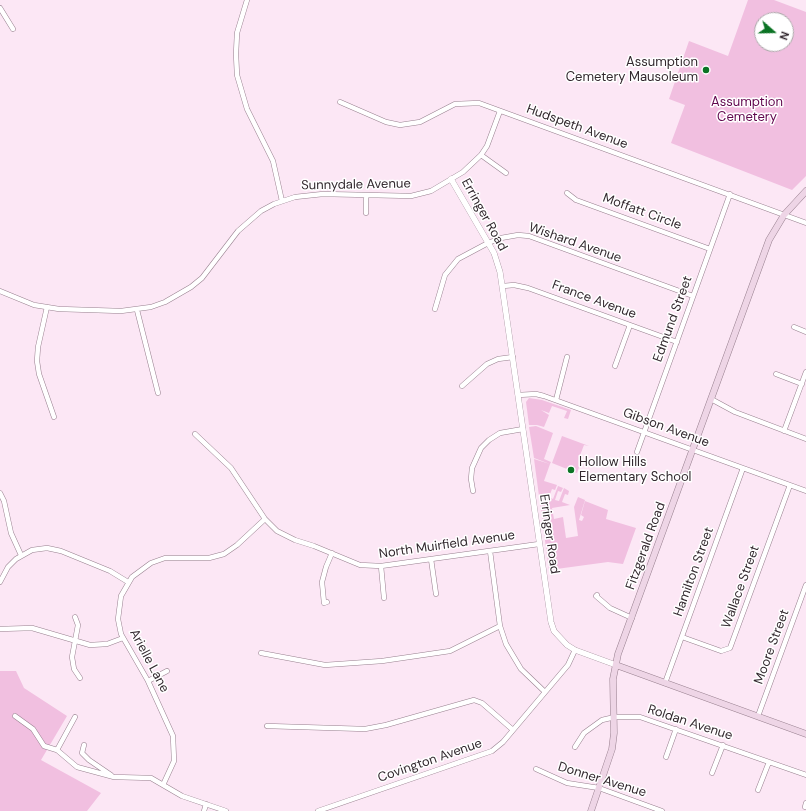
<!DOCTYPE html>
<style>
body{margin:0}
#map{position:relative;width:806px;height:811px;overflow:hidden;background:#fce7f5;font-family:"DM Sans",sans-serif}
canvas{display:block}
.north{position:absolute;left:754px;top:12px;width:40px;height:40px;box-sizing:border-box;background:#fff;border:1px solid #ada9ab;border-radius:50%;rotate:110deg;font-size:11px;font-weight:700;line-height:16px;text-align:center;color:#32282e}
.north::after{content:'';display:block;margin:auto;width:14px;height:18px;background:#0b7324;clip-path:polygon(50% 0,100% 100%,50% 72%,0 100%)}
</style>
<div id="map">
<canvas width="806" height="811"></canvas>
<div class="north">N</div>
</div>
<script>
const context = document.querySelector('canvas').getContext('2d');
context.lineJoin = 'round';
function fillPath(path, color) {
  context.fillStyle = color;
  context.fill(path, 'evenodd');
}
function toPath(rows) {
  const path = new Path2D();
  for (const r of rows) {
    path.moveTo(r[0], r[1]);
    for (let i = 2; i < r.length; i += 2) path.lineTo(r[i], r[i + 1]);
  }
  return path;
}
function trace(path, color, width, dash) {
  context.strokeStyle = color;
  context.lineWidth = width;
  context.lineCap = dash ? 'butt' : 'round';
  context.setLineDash(dash || []);
  context.stroke(path);
}
function write(font, color, halo, rows, align = 'center') {
  context.font = font + ' "DM Sans",sans-serif';
  context.lineWidth = 3;
  context.setLineDash([]);
  context.textBaseline = 'middle';
  context.strokeStyle = halo;
  context.fillStyle = color;
  for (const [text, x, y, turn = 0] of rows) {
    context.save();
    context.translate(x, y);
    context.rotate((+turn || 0) * Math.PI / 180);
    context.textAlign = isNaN(turn) ? turn : align;
    if (halo) context.strokeText(text, 0, 0);
    context.fillText(text, 0, 0);
    context.restore();
  }
}
const green = toPath([
 [748,0,774,0,806,12,806,176,792,190,671,143,685,105,669,99,689,41,728,56],
 [762,20,786,20,786,44,762,44],
 [529,398,542,400,571,410,568,419,564,418,567,411,552,406,549,413,541,410,549,415,544,427,537,425,529,425,526,402],
 [536,426,553,433,544,459,551,462,550,464,534,458,529,427],
 [562,436,589,446,584,445,579,458,582,459,577,473,552,463],
 [534,459,550,464,544,481,557,485,555,490,552,489,549,497,553,499,558,486,563,488,561,492,558,491,555,500,559,501,564,488,569,491,568,495,565,494,562,502,570,505,552,508,554,519,563,517,566,538,578,536,574,507,578,497,585,500,579,520,582,521,584,517,581,515,585,501,608,510,606,519,636,528,623,564,608,562,549,570],
 [0,671,16,671,24,688,67,716,41,760,101,793,87,811,0,811]
]);
const minor = toPath([
 [247,0,237,33,236,54,237,75,247,109,273,161,282,201],
 [0,8,13,29],
 [340,102,386,122,400,125,420,122,455,104,479,103,806,223],
 [481,155,506,173],
 [567,193,576,200,710,249],
 [366,195,366,213],
 [503,286,514,285,528,288,677,342],
 [0,291,34,305,59,309,121,311,151,307,165,302,191,287,202,278,238,231,261,211,274,204,295,197,323,194,411,196,431,191,463,172,481,155,487,146,500,111],
 [47,307,38,347,37,361,39,374,54,417],
 [435,309,445,275,458,259,488,243,501,238,518,235,529,236,693,296],
 [137,310,158,393],
 [794,327,806,332],
 [615,366,630,325],
 [776,374,802,384],
 [462,386,487,364,498,359,513,357],
 [518,395,536,394,544,396,806,491],
 [711,399,735,412,806,439],
 [556,400,567,357],
 [784,431,806,372],
 [195,434,231,468,265,519,277,531,295,540,314,546,360,565,381,566,539,544],
 [637,452,730,194],
 [473,491,471,479,472,468,481,448,489,440,500,433,523,429],
 [0,493,4,501,11,533,21,555],
 [490,551,500,626,506,644,521,669,545,692],
 [431,559,436,594],
 [381,566,384,598],
 [0,582,8,567,16,559,32,550,47,548,61,551,110,571,128,582],
 [597,595,596,596,610,608,632,618],
 [327,602,324,603,322,582,326,567,332,553],
 [75,617,78,625,72,657,74,669,80,678],
 [0,629,32,628,90,645,107,644,123,638],
 [682,637,721,651,730,648,790,485],
 [261,653,325,665,382,661,450,651,500,626],
 [148,681,167,671],
 [665,683,743,468],
 [15,716,33,729,44,746,57,750,77,767,114,777,151,778,182,796,226,811],
 [758,716,806,585],
 [267,726,365,729,386,725,474,700,482,703,513,730],
 [84,745,82,753,89,760,111,775],
 [575,747,584,733,602,720,615,717,640,717,806,775],
 [57,750,75,717],
 [666,757,676,729],
 [536,769,567,783,599,788,662,811],
 [712,773,723,745],
 [163,785,174,761,173,736,148,681,121,634,118,619,121,596,132,577,151,563,165,558,209,558,224,554,237,545,265,519],
 [758,790,769,762],
 [805,807,806,803],
 [204,811,206,804],
 [318,811,492,751,503,742,568,665,575,650]
]);
const tertiary = toPath([
 [451,179,494,253,500,272,551,622,554,631,567,645,575,650,616,665]
]);
const secondary = toPath([
 [616,665,806,734],
 [591,811,612,749,614,733,613,679,618,654,769,240,784,215,806,191]
]);
const markers = [
 [706,70,4,"#0b7324"],
 [571,470,4,"#0b7324"]
];
const poiNames = [
 ["Assumption",698,63],
 ["Cemetery Mausoleum",698,78],
 ["Hollow Hills",579,463,"left"],
 ["Elementary School",579,478,"left"]
];
const parkNames = [
 ["Assumption",747,103],
 ["Cemetery",747,118]
];
const streetNames = [
 ["Hudspeth Avenue",577,127,20],
 ["Sunnydale Avenue",356,185,-1],
 ["Moffatt Circle",642,212,20],
 ["Erringer Road",484,215,61],
 ["Wishard Avenue",575,243,19],
 ["France Avenue",594,300,20],
 ["Edmund Street",673,319,-70],
 ["Gibson Avenue",666,428,20],
 ["Erringer Road",549,534,82],
 ["North Muirfield Avenue",447,545,-8],
 ["Fitzgerald Road",646,546,-70],
 ["Hamilton Street",694,572,-70],
 ["Wallace Street",741,587,-70],
 ["Moore Street",772,647,-70],
 ["Arielle Lane",149,661,62],
 ["Roldan Avenue",690,723,18],
 ["Covington Avenue",430,761,-19],
 ["Donner Avenue",602,780,17]
];
fillPath(green, '#f1bfe0');
trace(minor, '#98808f', 5.5);
trace(tertiary, '#98808f', 6);
trace(secondary, '#98808f', 7);
trace(minor, '#fff', 4.5);
trace(tertiary, '#fff', 5.5);
trace(secondary, '#eed5e6', 6);
for (const [x, y, r, color] of markers) {
  const dot = new Path2D();
  dot.arc(x, y, r, 0, 2 * Math.PI);
  context.fillStyle = color;
  context.fill(dot);
  trace(dot, '#fff', 1.5);
}
write('13px', '#32282e', '#fff', poiNames, 'right');
write('13px', '#61064e', '#fff', parkNames);
write('13px', '#32282e', '#fff', streetNames);
</script>
